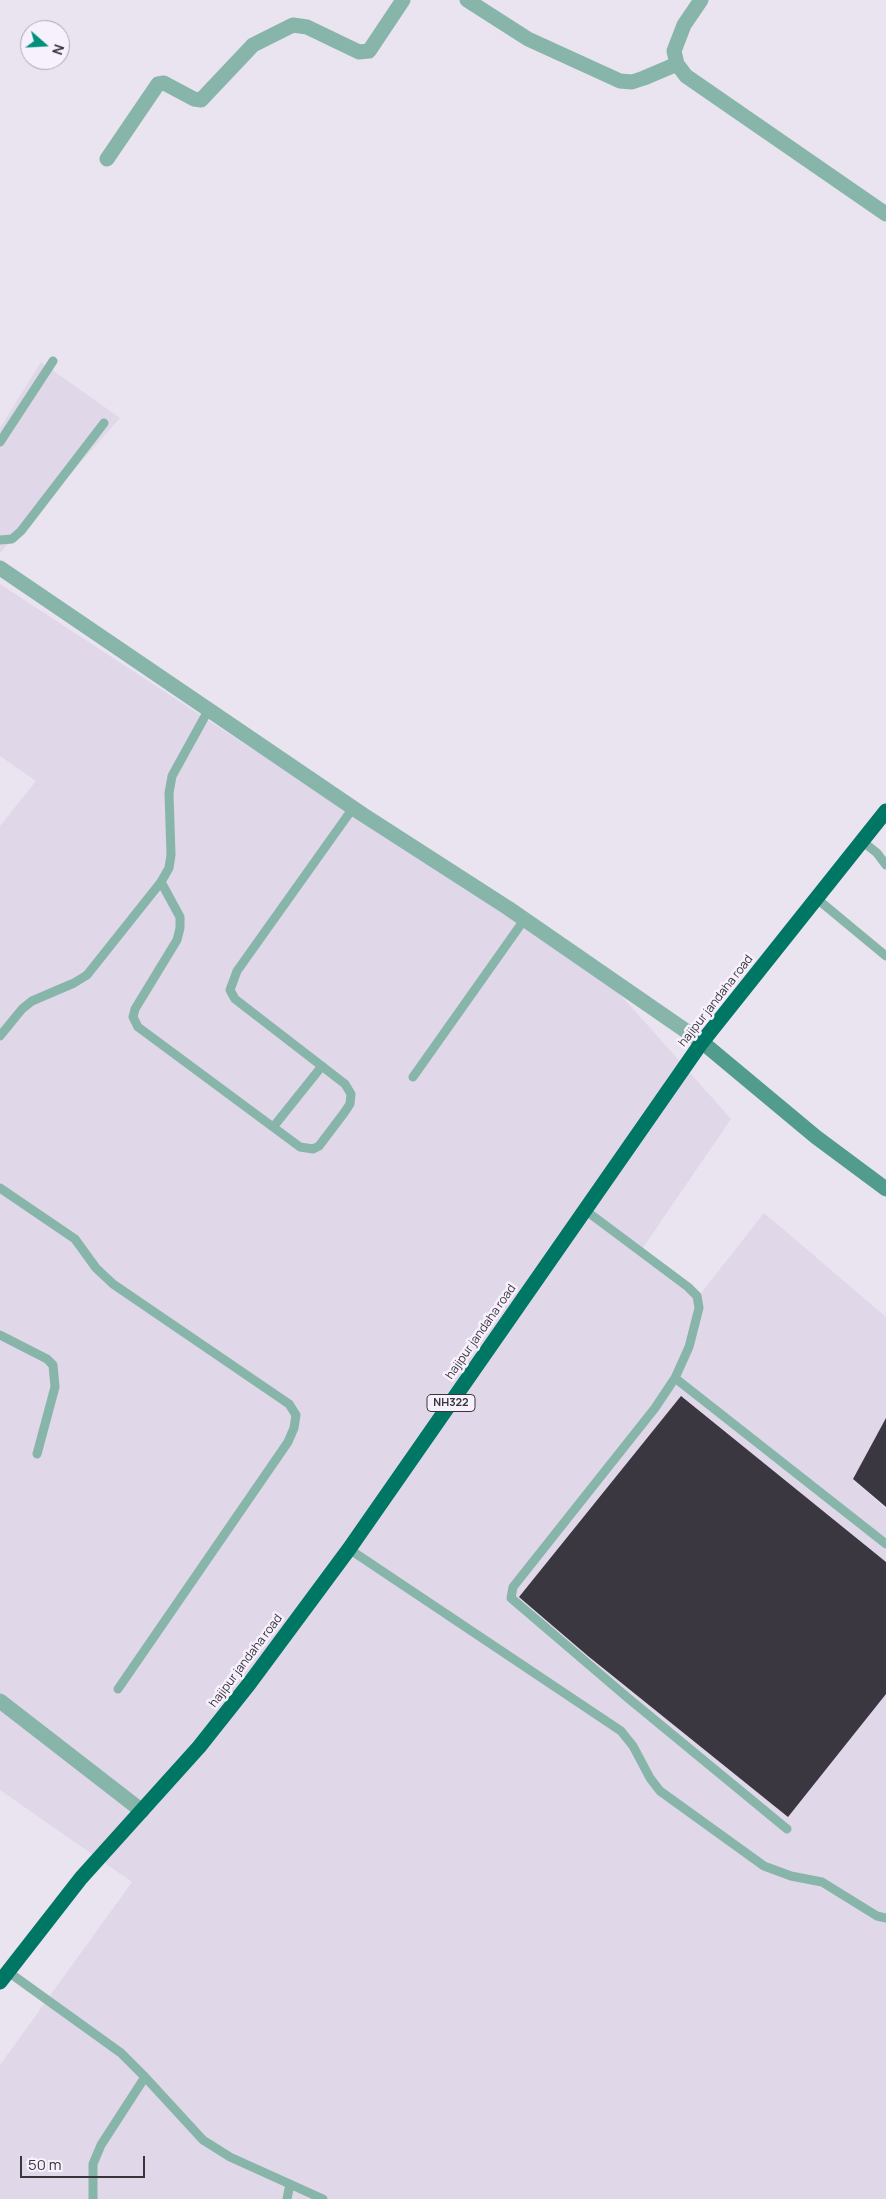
<!DOCTYPE html>
<style>
body{margin:0}
#map{position:relative;width:886px;height:2199px;overflow:hidden;background:#eae4f0;font-family:Manrope,sans-serif}
canvas{display:block}
.north{position:absolute;left:20px;top:20px;width:50px;height:50px;box-sizing:border-box;background:#f7f1fe;border:1px solid #aba6b0;border-radius:50%;rotate:109deg;font-size:14px;font-weight:700;line-height:20px;text-align:center;color:#38363a}
.north::after{content:'';display:block;margin:auto;width:18px;height:22px;background:#00907b;clip-path:polygon(50% 0,100% 100%,50% 72%,0 100%)}
.scale{position:absolute;left:20px;top:2156px;width:125px;height:22px;box-sizing:border-box;border:2px solid #38363a;border-top:0;padding-left:6px;font-size:15px;line-height:18px;white-space:nowrap;color:#38363a;-webkit-text-stroke:4px #f7f1fe;paint-order:stroke}
</style>
<div id="map">
<canvas width="886" height="2199"></canvas>
<div class="north">N</div>
<div class="scale">50 m</div>
</div>
<script>
const context = document.querySelector('canvas').getContext('2d');
context.lineJoin = 'round';
function fillPath(path, color) {
  context.fillStyle = color;
  context.fill(path, 'evenodd');
}
function toPath(rows) {
  const path = new Path2D();
  for (const r of rows) {
    path.moveTo(r[0], r[1]);
    for (let i = 2; i < r.length; i += 2) path.lineTo(r[i], r[i + 1]);
  }
  return path;
}
function trace(path, color, width, dash) {
  context.strokeStyle = color;
  context.lineWidth = width;
  context.lineCap = dash ? 'butt' : 'round';
  context.setLineDash(dash || []);
  context.stroke(path);
}
function write(font, color, halo, rows, align = 'center') {
  context.font = font + ' Manrope,sans-serif';
  context.lineWidth = 5;
  context.setLineDash([]);
  context.textBaseline = 'middle';
  context.strokeStyle = halo;
  context.fillStyle = color;
  for (const [text, x, y, turn = 0] of rows) {
    context.save();
    context.translate(x, y);
    context.rotate((+turn || 0) * Math.PI / 180);
    context.textAlign = isNaN(turn) ? turn : align;
    if (halo) context.strokeText(text, 0, 0);
    context.fillText(text, 0, 0);
    context.restore();
  }
}
const built = toPath([
 [41,362,120,418,0,553,0,428],
 [0,584,610,983,731,1119,640,1252,698,1297,764,1213,886,1317,886,1436,853,1479,886,1509,886,2199,0,2199,0,2065,132,1882,0,1790,0,826,36,781,0,756]
]);
const building = toPath([
 [681,1396,886,1562,886,1694,788,1817,588,1656,519,1597],
 [886,1418,886,1507,853,1479]
]);
const lane = toPath([
 [0,442,53,361],
 [0,540,12,539,21,531,104,423],
 [862,841,877,853,886,865],
 [161,882,180,917,180,928,177,940,135,1009,133,1017,138,1027,300,1147,313,1149,319,1146,344,1113,350,1104,351,1094,345,1084,235,999,230,990,237,971,353,808],
 [816,898,886,956],
 [0,1036,22,1009,32,1001,74,983,87,975,161,882,169,868,171,855,169,793,172,776,209,709],
 [413,1077,524,920],
 [274,1126,322,1066],
 [0,1188,75,1239,96,1268,113,1284,289,1404,296,1415,294,1428,288,1442,118,1689],
 [585,1210,688,1287,697,1296,699,1308,689,1347,675,1378,655,1408,513,1587,511,1598,628,1698,787,1829],
 [0,1335,47,1359,53,1365,55,1387,37,1454],
 [675,1378,886,1544],
 [349,1549,621,1731,633,1746,650,1778,660,1791,764,1866,791,1876,822,1882,877,1916,886,1918],
 [7,1971,121,2053,145,2077,203,2140,230,2157,323,2199],
 [93,2199,93,2164,101,2145,145,2077],
 [287,2199,290,2184]
]);
const street = toPath([
 [467,0,528,39,620,81,632,82,644,78,677,64],
 [701,0,684,25,674,51,677,64,686,76,886,214],
 [107,159,158,84,164,83,194,99,201,100,253,45,293,25,307,27,359,52,369,51,403,0],
 [0,568,362,814,508,908,702,1042],
 [0,1701,142,1811]
]);
const secondary = toPath([
 [702,1042,816,1137,886,1189]
]);
const highway = toPath([
 [0,1982,81,1878,199,1747,249,1684,349,1549,702,1042,886,811]
]);
const shields = [
 [451,1403,48]
];
const shieldNames = [
 ["NH322",451,1403]
];
const streetNames = [
 ["hajipur jandaha road",716,1001,-52],
 ["hajipur jandaha road",481,1332,-55],
 ["hajipur jandaha road",246,1661,-53]
];
fillPath(built, '#e0d7e8');
fillPath(building, '#3b3740');
trace(lane, '#87b5aa', 9);
trace(street, '#87b5aa', 15);
trace(secondary, '#519c8c', 15);
trace(highway, '#007664', 15);
for (const [x, y, w] of shields) {
  const box = new Path2D();
  box.roundRect(x - w / 2, y - 8.5, w, 17, 4);
  context.fillStyle = '#f7f1fe';
  context.fill(box);
  trace(box, '#38363a', 1);
}
write('bold 11px', '#38363a', null, shieldNames);
write('12px', '#38363a', '#f7f1fe', streetNames);
</script>
